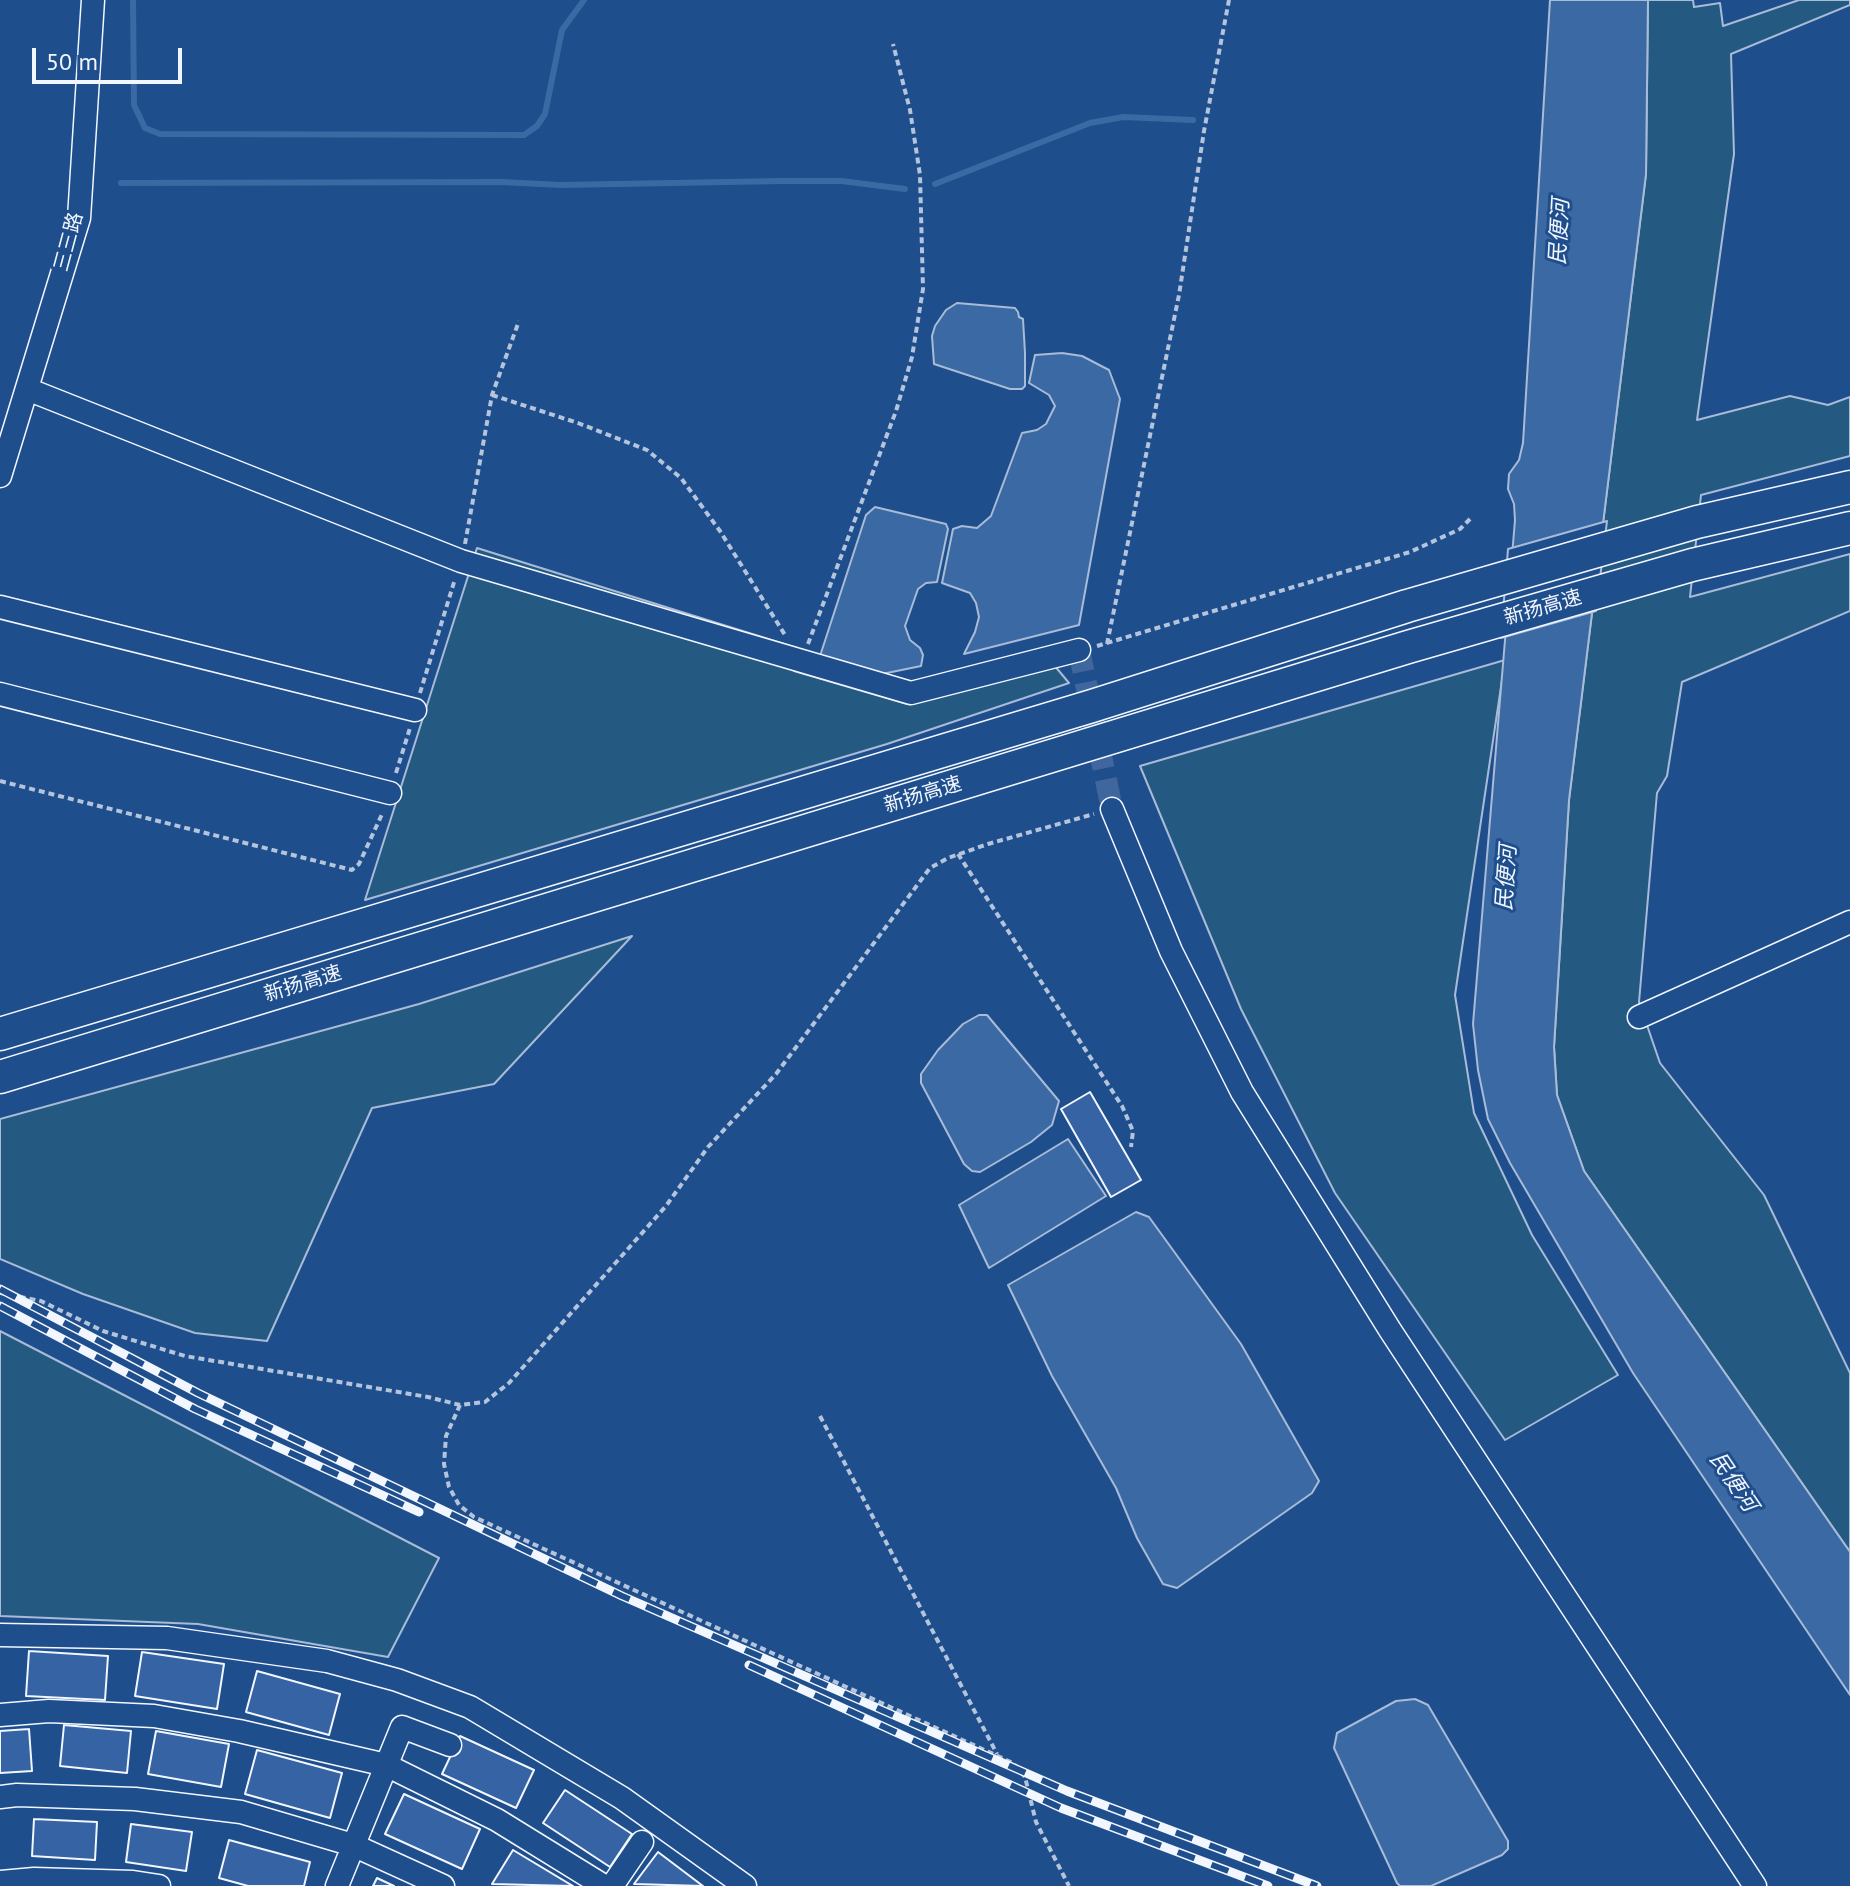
<!DOCTYPE html>
<meta charset="utf-8">
<style>
body{margin:0}
#map{position:relative;width:1850px;height:1886px;overflow:hidden;background:#1f4e8c;font-family:"PT Sans",sans-serif}
canvas{display:block}
.scale{position:absolute;left:32px;top:48px;width:150px;height:36px;box-sizing:border-box;border:4px solid #f2f6ff;border-top:0;padding-left:10px;font-size:24px;line-height:28px;white-space:nowrap;color:#f2f6ff;-webkit-text-stroke:6px #1f4e8c;paint-order:stroke}
</style>
<div id="map">
<canvas width="1850" height="1886"></canvas>
<div class="scale">50 m</div>
</div>
<script>
const context = document.querySelector('canvas').getContext('2d');
context.lineJoin = 'round';
function fillPath(path, color) {
  context.fillStyle = color;
  context.fill(path, 'evenodd');
}
function toPath(rows) {
  const path = new Path2D();
  for (const r of rows) {
    path.moveTo(r[0], r[1]);
    for (let i = 2; i < r.length; i += 2) path.lineTo(r[i], r[i + 1]);
  }
  return path;
}
function trace(path, color, width, dash) {
  context.strokeStyle = color;
  context.lineWidth = width;
  context.lineCap = dash ? 'butt' : 'round';
  context.setLineDash(dash || []);
  context.stroke(path);
}
function write(font, color, halo, rows, align = 'center') {
  context.font = font + ' "PT Sans","Noto Sans SC",sans-serif';
  context.lineWidth = 6;
  context.setLineDash([]);
  context.textBaseline = 'middle';
  context.strokeStyle = halo;
  context.fillStyle = color;
  for (const [text, x, y, turn = 0] of rows) {
    context.save();
    context.translate(x, y);
    context.rotate((+turn || 0) * Math.PI / 180);
    context.textAlign = isNaN(turn) ? turn : align;
    if (halo) context.strokeText(text, 0, 0);
    context.fillText(text, 0, 0);
    context.restore();
  }
}
const green = toPath([
 [1648,0,1693,0,1694,7,1720,3,1723,26,1799,0,1850,0,1850,5,1731,54,1734,154,1697,420,1790,396,1828,405,1850,397,1850,456,1701,495,1690,597,1850,554,1850,611,1682,682,1667,776,1657,793,1639,1002,1660,1063,1764,1195,1850,1373,1850,1552,1584,1171,1557,1095,1554,1047,1569,800,1646,174,1648,0],
 [477,548,797,648,794,671,907,704,1054,665,1069,683,887,744,365,900,477,548],
 [1505,660,1455,995,1474,1113,1532,1235,1618,1375,1505,1440,1335,1193,1241,1009,1140,766,1505,660],
 [632,936,494,1084,372,1108,267,1341,195,1333,83,1294,0,1259,0,1119,419,1004,632,936],
 [0,1331,439,1558,388,1657,198,1624,0,1616,0,1331]
]);
const water = toPath([
 [1550,0,1648,0,1646,174,1569,800,1554,1047,1557,1095,1584,1171,1850,1552,1850,1695,1633,1373,1510,1163,1488,1119,1478,1070,1473,1024,1515,520,1514,504,1508,489,1509,474,1519,460,1523,443,1550,0],
 [957,303,1015,308,1018,312,1019,317,1023,319,1025,353,1025,386,1022,389,1010,389,934,364,932,336,935,326,946,310,957,303],
 [1062,353,1082,356,1109,370,1120,399,1079,625,964,654,975,632,979,617,976,603,970,593,942,583,953,529,962,526,977,528,991,516,1022,433,1037,430,1046,424,1055,406,1049,395,1029,383,1035,355,1062,353],
 [875,507,946,524,948,529,937,582,926,583,918,589,905,626,910,640,920,648,923,655,921,666,882,674,820,656,866,515,875,507],
 [979,1015,987,1015,1059,1101,1052,1125,1031,1142,980,1172,972,1171,964,1164,921,1083,921,1074,938,1050,963,1024,979,1015],
 [1068,1139,1106,1196,989,1268,959,1205,1068,1139],
 [1136,1212,1149,1217,1241,1344,1319,1481,1312,1493,1177,1588,1163,1584,1137,1538,1116,1488,1052,1376,1008,1285,1136,1212],
 [1415,1699,1428,1705,1508,1841,1508,1849,1502,1855,1431,1886,1400,1886,1397,1883,1334,1748,1337,1733,1396,1701,1415,1699]
]);
const pier = toPath([
 [1607,521,1596,611,1501,638,1508,549,1607,521]
]);
const stream = toPath([
 [133,0,134,105,145,128,160,134,524,135,537,126,545,114,562,30,584,0],
 [121,183,501,182,561,185,782,181,841,181,905,189],
 [935,184,1090,123,1123,117,1193,120]
]);
const building = toPath([
 [1090,1092,1141,1180,1111,1197,1061,1109,1090,1092],
 [29,1651,108,1656,105,1700,26,1696,29,1651],
 [142,1652,224,1664,217,1709,135,1696,142,1652],
 [257,1671,340,1694,329,1735,246,1712,257,1671],
 [64,1725,131,1731,127,1773,60,1766,64,1725],
 [29,1729,32,1771,0,1773,0,1731,29,1729],
 [156,1731,229,1744,221,1787,148,1774,156,1731],
 [460,1736,534,1770,516,1808,442,1774,460,1736],
 [257,1750,342,1773,330,1818,245,1794,257,1750],
 [565,1790,632,1834,610,1867,543,1823,565,1790],
 [404,1794,480,1829,462,1869,385,1834,404,1794],
 [34,1819,97,1822,95,1860,32,1856,34,1819],
 [131,1824,192,1832,186,1871,126,1862,131,1824],
 [229,1840,310,1862,304,1886,248,1886,219,1878,229,1840],
 [513,1850,573,1886,492,1884,513,1850],
 [658,1852,703,1886,634,1884,658,1852],
 [377,1878,394,1886,373,1886,377,1878]
]);
const minorTunnel = toPath([
 [1079,650,1112,809]
]);
const path = toPath([
 [492,395,578,423,647,450,681,478,720,531,785,635],
 [465,544,492,395,519,321],
 [808,644,896,411,912,357,923,289,920,175,910,110,893,44],
 [1107,644,1179,295,1204,131,1229,0],
 [1097,646,1410,552,1460,529,1471,518],
 [420,693,455,579],
 [396,773,410,728],
 [0,781,352,870,359,864,383,812],
 [958,854,1122,1106,1133,1131,1131,1147],
 [0,1293,41,1301,103,1331,185,1356,428,1397,460,1405,485,1402,509,1383,666,1206,708,1147,776,1074,930,868,948,858,988,844,1094,814],
 [460,1405,446,1436,444,1464,449,1487,459,1505,474,1517,1013,1763,1025,1777,1036,1822,1069,1886],
 [820,1416,997,1754]
]);
const minor = toPath([
 [27,389,461,561,911,693,1079,650],
 [0,476,79,218,93,0],
 [0,607,415,710],
 [0,694,390,793],
 [1112,809,1171,951,1242,1092,1390,1330,1755,1886],
 [1639,1017,1850,922],
 [0,1635,167,1638,327,1661,397,1680,470,1707,622,1798,745,1886],
 [0,1715,49,1711,154,1716,239,1731,386,1765,497,1820,604,1886],
 [0,1797,17,1795,135,1799,241,1812,353,1845,443,1886],
 [0,1882,34,1879,133,1882,159,1886],
 [337,1886,402,1727,450,1745],
 [612,1886,642,1842]
]);
const highway = toPath([
 [0,1034,1092,706,1407,606,1697,522,1850,487],
 [0,1077,1408,647,1692,565,1850,528]
]);
const rail = toPath([
 [0,1289,198,1393,622,1596,1067,1791,1317,1886],
 [0,1306,195,1409,419,1512],
 [749,1665,1061,1808,1268,1886]
]);
const streetNames = [
 ["三三路",69,242,-75],
 ["新扬高速",1543,608,-16],
 ["新扬高速",923,795,-17],
 ["新扬高速",303,984,-17]
];
const waterNames = [
 ["民便河",1560,232,-87],
 ["民便河",1507,878,-86],
 ["民便河",1733,1482,56]
];
fillPath(green, '#245a82');
trace(green, '#a8bbd7', 2);
fillPath(water, '#3b69a3');
trace(water, '#a8bbd7', 2);
fillPath(pier, '#1f4e8c');
trace(pier, '#a8bbd7', 2);
trace(stream, '#3b69a3', 6);
fillPath(building, '#3563a3');
trace(building, '#f2f6ff', 2);
trace(minorTunnel, '#3f679d', 22, [22, 11]);
trace(minor, '#f2f6ff', 25);
trace(highway, '#f2f6ff', 35);
trace(path, '#b3c4dc', 4, [6, 4]);
trace(minor, '#1f4e8c', 22);
trace(highway, '#1f4e8c', 32);
trace(rail, '#f2f6ff', 9);
trace(rail, '#1f4e8c', 6, [18]);
write('20px', '#f2f6ff', '#1f4e8c', streetNames);
write('italic 22px', '#f2f6ff', '#1f4e8c', waterNames);
</script>
